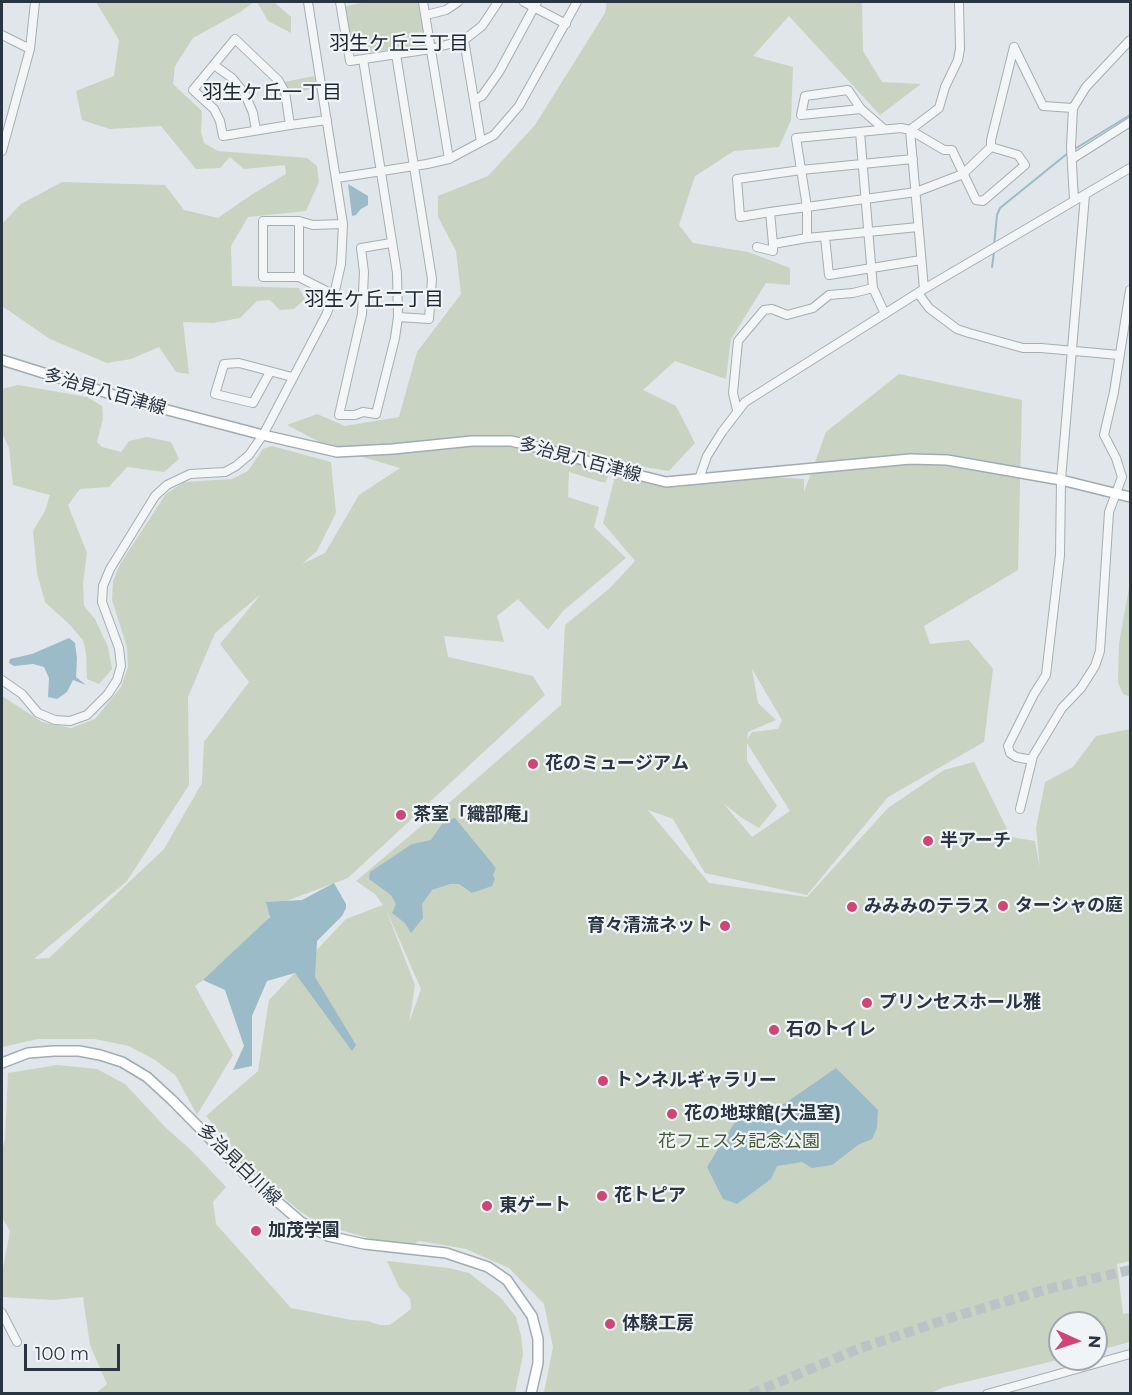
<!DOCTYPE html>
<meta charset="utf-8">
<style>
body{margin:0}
#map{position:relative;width:1132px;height:1395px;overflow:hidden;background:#e0e6e9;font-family:Montserrat,sans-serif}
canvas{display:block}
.frame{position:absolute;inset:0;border:3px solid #293641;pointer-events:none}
.north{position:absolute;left:1048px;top:1311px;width:60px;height:60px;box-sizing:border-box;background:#f0f4f7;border:2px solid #a0a8ae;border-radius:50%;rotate:93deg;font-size:16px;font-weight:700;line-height:24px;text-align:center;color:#293641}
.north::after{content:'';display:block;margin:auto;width:21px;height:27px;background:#ce4576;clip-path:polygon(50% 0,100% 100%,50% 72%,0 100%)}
.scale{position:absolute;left:24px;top:1344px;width:96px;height:27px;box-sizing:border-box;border:3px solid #293641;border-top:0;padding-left:8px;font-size:18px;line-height:21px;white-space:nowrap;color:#293641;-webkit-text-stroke:4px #f0f4f7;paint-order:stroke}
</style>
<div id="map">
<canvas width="1132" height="1395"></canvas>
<div class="frame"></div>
<div class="north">N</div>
<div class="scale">100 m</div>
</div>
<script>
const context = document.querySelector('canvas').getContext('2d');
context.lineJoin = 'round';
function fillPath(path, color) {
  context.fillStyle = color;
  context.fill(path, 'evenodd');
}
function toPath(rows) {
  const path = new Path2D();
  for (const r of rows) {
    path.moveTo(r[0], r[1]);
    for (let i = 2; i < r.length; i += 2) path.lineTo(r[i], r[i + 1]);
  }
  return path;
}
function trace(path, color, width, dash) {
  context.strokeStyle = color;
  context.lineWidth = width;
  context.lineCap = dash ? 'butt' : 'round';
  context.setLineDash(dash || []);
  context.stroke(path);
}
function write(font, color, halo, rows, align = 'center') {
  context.font = font + ' Montserrat,"Noto Sans JP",sans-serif';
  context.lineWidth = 4.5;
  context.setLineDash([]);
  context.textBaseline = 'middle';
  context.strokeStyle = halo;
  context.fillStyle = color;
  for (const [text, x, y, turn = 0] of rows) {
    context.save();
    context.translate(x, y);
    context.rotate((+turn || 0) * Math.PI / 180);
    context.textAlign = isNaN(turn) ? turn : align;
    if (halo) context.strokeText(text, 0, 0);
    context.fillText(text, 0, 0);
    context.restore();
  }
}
const green = toPath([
 [96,2,254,2,240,12,193,38,175,66,173,84,202,111,201,132,204,143,218,151,307,158,317,166,319,182,306,211,248,217,231,246,232,286,299,288,305,299,294,309,280,310,270,300,257,301,240,318,213,323,183,322,189,374,176,372,159,347,131,359,107,363,50,339,2,306,2,224,21,204,62,182,165,185,184,210,218,218,251,195,286,174,285,165,244,169,230,157,220,168,196,169,161,126,110,129,82,120,76,91,114,76,119,40],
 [257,2,274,2,291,17,291,33,268,21],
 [367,2,419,2,426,42,424,46,352,54,344,10,347,6],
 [607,2,862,2,863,51,882,82,921,84,880,115,789,16,753,56,793,67,791,120,779,147,734,151,695,176,679,225,693,243,748,252,790,268,790,285,766,283,731,339,726,379,675,361,643,390,676,406,695,443,669,471,614,462,605,483,569,472,568,497,599,507,594,527,626,558,563,611,548,630,518,599,497,616,504,642,444,636,448,657,533,676,545,695,348,878,281,903,233,959,195,986,233,1055,197,1115,176,1076,155,1060,129,1046,94,1039,38,1039,2,1047,2,696,42,722,71,728,95,719,121,687,128,667,127,647,112,600,113,581,120,564,166,494,184,482,232,479,248,471,263,449,272,446,331,462,336,513,317,551,302,564,325,553,359,495,400,468,329,447,287,425,317,414,345,426,399,417,417,352,461,294,456,251,438,217,438,196,488,176,535,125,605,13],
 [261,594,220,644,249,682,204,742,202,783,164,849,49,958,34,959,127,881,189,785,188,697,215,633],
 [314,76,317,88,289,94,284,82],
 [899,374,1022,400,1018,570,924,626,930,644,969,640,993,669,984,742,888,797,807,895,705,873,673,819,648,810,709,883,807,897,888,808,944,770,974,762,1011,837,1035,841,1040,868,1036,828,1045,782,1073,767,1096,736,1130,729,1130,1261,1117,1264,1123,1314,1130,1313,1130,1342,1096,1351,1096,1323,1060,1323,1060,1359,1062,1359,944,1387,931,1393,544,1393,553,1347,544,1304,509,1268,466,1249,420,1241,412,1244,382,1242,320,1224,301,1212,236,1158,226,1132,220,1133,206,1116,258,1071,269,1000,346,919,383,905,375,894,356,881,457,796,561,705,565,625,609,589,635,561,603,523,615,477,675,487,774,477,804,479,804,492,826,432],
 [752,669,782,720,778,729,752,732,747,740,748,732,776,720,758,703],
 [747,743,790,811,752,837,723,803,742,818,759,828,777,806,747,761],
 [385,907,421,989,409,1023,415,985],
 [18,385,87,397,102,406,103,419,97,442,102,447,121,452,129,441,147,437,171,442,179,459,164,472,127,467,109,487,80,489,68,505,87,553,83,584,84,606,95,619,108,647,112,669,99,684,87,679,86,652,83,640,69,624,45,602,37,573,33,531,45,511,50,495,13,485,9,448,2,433,2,389],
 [1130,582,1130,697,1123,694,1118,682,1119,644],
 [57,1065,97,1069,125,1084,166,1128,192,1151,226,1187,213,1202,216,1224,291,1308,351,1320,368,1321,379,1325,390,1325,411,1309,410,1298,399,1287,387,1261,448,1268,469,1273,501,1298,516,1317,521,1336,523,1355,515,1393,96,1393,107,1384,90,1345,83,1297,54,1300,2,1297,2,1274,10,1231,2,1217,2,1151,5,1139,8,1073]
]);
const water = toPath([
 [348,184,368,196,368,205,361,209,356,215,352,216],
 [69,638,75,643,77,658,76,677,86,685,73,680,67,692,57,699,48,697,49,678,44,667,33,664,14,666,9,663,10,659,32,654],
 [455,818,496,868,493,875,495,879,492,886,472,893,459,884,450,884,432,890,422,904,423,918,411,933,405,923,392,913,396,904,391,895,369,879,370,872,412,844,431,840,444,821],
 [334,883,346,904,346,908,342,916,317,941,315,977,356,1045,352,1051,295,973,267,981,252,1016,252,1066,233,1070,244,1046,225,990,203,980,270,917,266,902,302,900],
 [836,1068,878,1110,877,1128,872,1139,858,1145,832,1165,812,1168,802,1162,777,1166,771,1179,737,1204,723,1199,707,1167,740,1114,776,1104,784,1104]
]);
const stream = toPath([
 [1073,150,1130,115],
 [994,246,997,215,1000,208,1068,153],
 [992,267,994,252]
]);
const highwayTunnel = toPath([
 [751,1394,858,1349,953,1317,1044,1290,1130,1270]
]);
const minor = toPath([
 [340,2,350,61,431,49,464,40,482,26,498,2],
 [423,2,449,159],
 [524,2,566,24],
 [426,15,446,10,458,2],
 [2,35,30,49],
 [235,39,278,80,285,92,290,125,223,136,220,121,214,109,193,90,235,39],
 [464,40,481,142],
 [1014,47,1043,106,1073,108],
 [396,54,432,279,429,319,398,317],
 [363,59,397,273,398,317,395,338,376,414,363,412,355,415,339,415,362,314,364,272,361,248,391,243],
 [214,65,232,78,245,94,253,113,256,130],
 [474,100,482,96,499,72,537,2],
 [861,109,801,115,805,96,848,90,861,109,884,129],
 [290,125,327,120],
 [910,130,924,289],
 [910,130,939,108,945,87,958,60,960,49,959,2],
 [860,132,873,288,885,314],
 [2,151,30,49,35,2],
 [913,159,801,170,737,179,740,217,770,212,773,244,807,238,918,227],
 [1072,159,1130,122],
 [337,178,427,164,449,159,494,135,519,106,577,2],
 [1074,200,1071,147,1073,108,1086,87,1130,40],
 [770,212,916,192,963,174,991,147,991,140,1014,47],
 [299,221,299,277],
 [825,237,829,275,921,260],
 [807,238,807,207,796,138,901,128,910,130,944,150,952,150,976,200,983,201,1025,165,1018,155,991,147],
 [757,247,773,251,773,244],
 [918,293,929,308,957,329,969,333,1023,348,1041,348,1119,355],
 [334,295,299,277,263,277,263,221,299,221,313,225,343,224],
 [270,372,253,403,215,394,224,364,239,363,292,377],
 [737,410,733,393,738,341,764,310,772,309,787,315,813,308,829,295,853,293,873,288],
 [699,479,707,456,722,432,745,402,924,289,1130,168],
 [2,680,22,694,38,713,55,720,70,721,87,715,108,694,117,680,121,666,119,648,102,602,103,586,110,569,155,496,167,485,190,474,225,472,236,466,249,455,263,435,326,315,334,295,341,264,343,224,308,2],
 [1032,760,1016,757,1010,753,1008,746,1034,694,1046,675,1060,555,1061,480,1085,195],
 [1020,809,1033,756,1062,708,1081,688,1095,666,1100,651,1109,512,1122,477,1116,458,1104,435,1114,392,1130,290],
 [2,1313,17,1342],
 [987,1394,1130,1354]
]);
const major = toPath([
 [2,360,133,401,263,435,337,452,393,449,472,441,511,441,545,449,618,470,666,482,910,459,947,460,1061,480,1130,497],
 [2,1063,28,1053,54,1051,79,1051,100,1055,122,1062,147,1077,172,1100,244,1173,301,1222,328,1236,364,1244,446,1253,488,1267,507,1280,532,1316,538,1339,538,1363,531,1394]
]);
const markers = [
 [533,764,6,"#ce4576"],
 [401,815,6,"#ce4576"],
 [928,841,6,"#ce4576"],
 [1003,906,6,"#ce4576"],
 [852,907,6,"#ce4576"],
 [725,926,6,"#ce4576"],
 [867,1003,6,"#ce4576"],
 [774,1030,6,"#ce4576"],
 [603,1081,6,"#ce4576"],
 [672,1114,6,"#ce4576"],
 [602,1196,6,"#ce4576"],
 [487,1206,6,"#ce4576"],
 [256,1231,6,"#ce4576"],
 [610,1324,6,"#ce4576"]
];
const streetNames = [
 ["多治見八百津線",105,392,16],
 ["多治見八百津線",580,460,15],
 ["多治見白川線",239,1165,44]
];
const poiNames = [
 ["花のミュージアム",545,764],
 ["茶室「織部庵」",413,815],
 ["半アーチ",940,841],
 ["ターシャの庭",1015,906],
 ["みみみのテラス",864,907],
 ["育々清流ネット",713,926,"right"],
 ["プリンセスホール雅",879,1003],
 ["石のトイレ",786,1030],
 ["トンネルギャラリー",615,1081],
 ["花の地球館(大温室)",684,1114],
 ["花トピア",614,1196],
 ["東ゲート",499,1206],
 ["加茂学園",268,1231],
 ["体験工房",622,1324]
];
const parkNames = [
 ["花フェスタ記念公園",739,1142]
];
const neighbourhoodNames = [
 ["羽生ケ丘三丁目",399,44],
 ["羽生ケ丘一丁目",272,93],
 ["羽生ケ丘二丁目",374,300]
];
fillPath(green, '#c9d3c1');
fillPath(water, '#9bbbc9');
trace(stream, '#9bbbc9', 2);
trace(highwayTunnel, '#bbc3c7', 10, [10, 5]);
trace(minor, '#a5aeb3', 10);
trace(major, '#9facb5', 12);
trace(minor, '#f3f5f7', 8);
trace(major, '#fff', 9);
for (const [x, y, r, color] of markers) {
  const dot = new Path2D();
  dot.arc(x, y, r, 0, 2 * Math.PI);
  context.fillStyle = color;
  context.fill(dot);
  trace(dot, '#f0f4f7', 2);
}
write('18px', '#293641', '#f0f4f7', streetNames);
write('bold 18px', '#293641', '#f0f4f7', poiNames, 'left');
write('18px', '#455c36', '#f0f4f7', parkNames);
write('20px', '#1b2731', '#f0f4f7', neighbourhoodNames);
</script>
